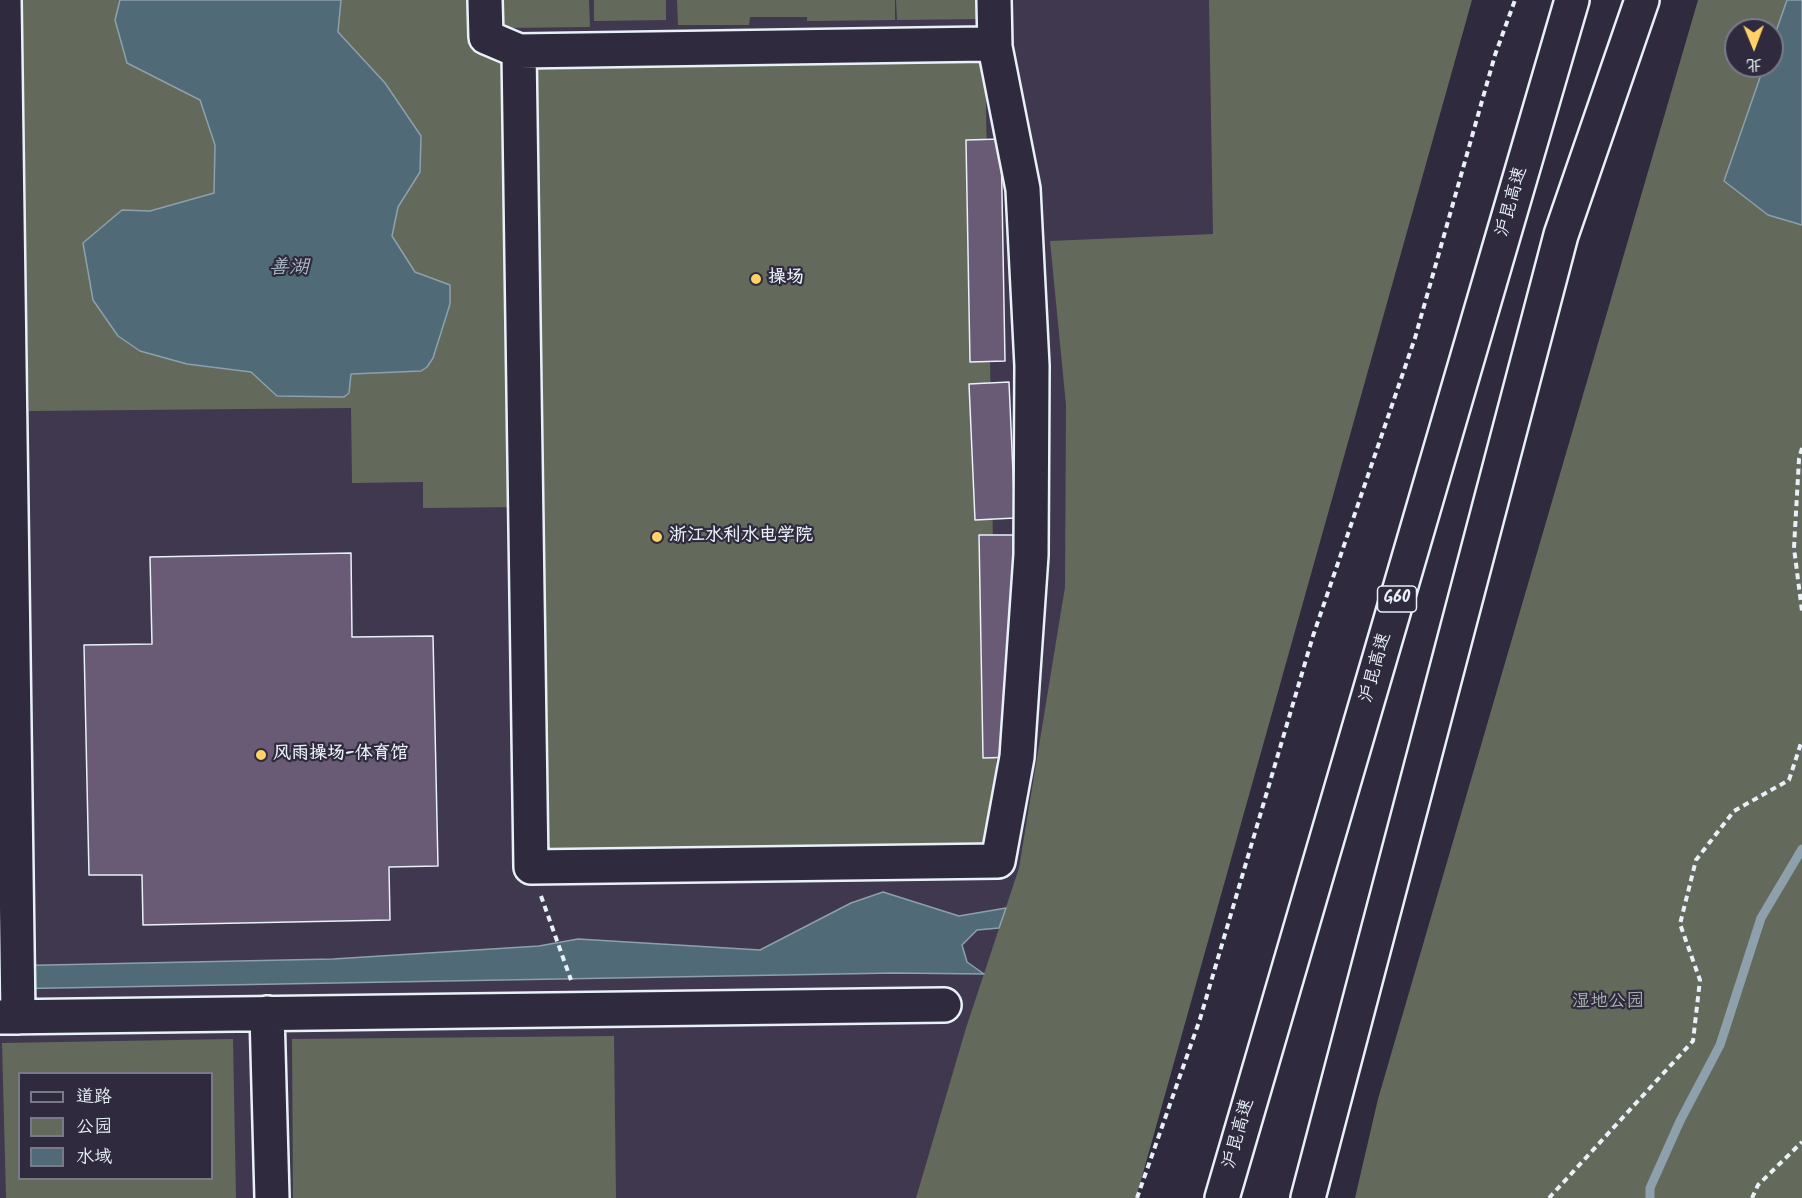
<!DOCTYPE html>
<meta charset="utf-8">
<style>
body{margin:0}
#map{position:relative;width:1802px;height:1198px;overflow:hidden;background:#2f2a3d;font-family:Kalam,"LXGW WenKai TC",sans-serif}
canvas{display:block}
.legend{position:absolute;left:18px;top:1072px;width:195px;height:108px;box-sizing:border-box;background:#2f2a3d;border:2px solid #797a88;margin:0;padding:8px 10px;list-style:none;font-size:18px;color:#e8f1f8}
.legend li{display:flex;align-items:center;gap:12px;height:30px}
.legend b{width:30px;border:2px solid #797a88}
.north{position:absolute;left:1724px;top:18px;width:60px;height:60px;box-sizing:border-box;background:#2f2a3d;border:2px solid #797a88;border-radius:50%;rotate:179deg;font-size:16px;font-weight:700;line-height:24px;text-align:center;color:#e8f1f8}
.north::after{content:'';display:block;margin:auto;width:21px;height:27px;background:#ffd166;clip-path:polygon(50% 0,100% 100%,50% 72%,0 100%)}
</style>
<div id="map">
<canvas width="1802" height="1198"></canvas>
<ul class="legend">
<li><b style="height:8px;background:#2f2a3d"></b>道路</li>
<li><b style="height:16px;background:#636a5c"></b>公园</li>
<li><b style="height:16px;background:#516a78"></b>水域</li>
</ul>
<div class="north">北</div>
</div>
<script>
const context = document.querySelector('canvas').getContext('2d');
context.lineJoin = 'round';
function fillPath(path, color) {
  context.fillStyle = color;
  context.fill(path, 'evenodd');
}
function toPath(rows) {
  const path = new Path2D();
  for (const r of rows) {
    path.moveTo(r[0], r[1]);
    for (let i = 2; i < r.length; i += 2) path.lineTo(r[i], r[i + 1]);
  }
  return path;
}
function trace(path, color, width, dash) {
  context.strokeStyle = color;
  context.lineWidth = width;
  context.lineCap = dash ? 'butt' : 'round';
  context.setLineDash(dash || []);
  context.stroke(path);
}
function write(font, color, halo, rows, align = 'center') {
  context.font = font + ' Kalam,"LXGW WenKai TC",sans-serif';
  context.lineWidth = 4.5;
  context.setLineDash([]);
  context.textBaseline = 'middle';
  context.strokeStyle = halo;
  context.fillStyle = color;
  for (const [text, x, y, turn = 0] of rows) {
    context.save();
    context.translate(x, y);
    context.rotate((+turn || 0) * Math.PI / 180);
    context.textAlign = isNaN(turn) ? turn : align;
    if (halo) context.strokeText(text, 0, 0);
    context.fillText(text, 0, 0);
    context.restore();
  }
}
const built = toPath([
 [0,0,1470,0,1123,1198,0,1198],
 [20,1074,212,1074,212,1178,20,1178]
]);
const green = toPath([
 [19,0,485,0,486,37,985,44,998,861,531,867,526,507,423,508,423,482,352,483,351,408,29,411],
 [502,0,589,0,590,27,502,28],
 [594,0,666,0,666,20,594,21],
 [677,0,895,0,895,20,807,21,807,17,750,17,749,25,678,25],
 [896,0,984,0,985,19,897,20],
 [1209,0,1472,0,1136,1198,916,1198,966,1028,1019,868,1065,587,1066,405,1050,241,1213,234],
 [1698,0,1802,0,1802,1198,1355,1198,1378,1099],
 [1736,30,1772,30,1772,66,1736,66],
 [614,1036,616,1198,293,1198,292,1039],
 [233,1039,236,1198,6,1198,2,1043],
 [20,1074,212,1074,212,1178,20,1178]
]);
const water = toPath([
 [120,0,341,0,338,32,385,83,421,136,420,172,398,207,392,236,415,272,450,285,450,304,433,358,427,367,421,371,351,374,349,393,344,397,277,396,251,372,187,364,140,351,118,336,93,300,83,243,122,210,150,211,214,193,215,145,200,100,127,63,115,20,120,0],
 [1787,0,1802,0,1802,225,1768,215,1724,181,1764,66,1772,66,1772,43,1787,0],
 [883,892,959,916,1006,908,999,928,977,930,962,945,967,962,984,974,894,973,0,989,0,966,333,959,539,946,578,939,760,950,851,903,883,892]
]);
const stream = toPath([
 [1650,1198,1650,1188,1680,1121,1720,1045,1761,918,1802,849]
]);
const building = toPath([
 [1001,139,1005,361,970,362,966,140,1001,139],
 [1009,382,1015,518,975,520,969,384,1009,382],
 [979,535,1013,535,1017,757,983,758,979,535],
 [351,553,352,637,433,636,438,866,389,867,390,920,143,925,142,875,89,875,84,645,152,644,150,557,351,553]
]);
const path = toPath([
 [1802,448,1799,459,1794,548,1802,611],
 [541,896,571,980],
 [1137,1198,1200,1019,1313,636,1415,338,1495,55,1515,0],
 [1549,1198,1693,1041,1700,980,1680,924,1696,860,1734,811,1789,780,1802,740],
 [1752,1198,1758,1185,1802,1142]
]);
const minor = toPath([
 [4,0,18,1017],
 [485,0,486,37,519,51,531,867,998,861,1017,757,1031,555,1032,366,1023,189,995,47,994,0],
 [519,51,985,44],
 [267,1013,272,1198],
 [0,1017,944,1005]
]);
const motorway = toPath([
 [1222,1198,1572,0],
 [1308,1198,1561,235,1642,0]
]);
const markers = [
 [756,279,6,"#ffd166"],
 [657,537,6,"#ffd166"],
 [261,755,6,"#ffd166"]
];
const shields = [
 [1397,599,39]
];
const shieldNames = [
 ["G60",1397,599]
];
const streetNames = [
 ["沪昆高速",1513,202,-74],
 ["沪昆高速",1377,668,-74],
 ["沪昆高速",1240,1134,-74]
];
const poiNames = [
 ["操场",768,279],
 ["浙江水利水电学院",669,537],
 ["风雨操场-体育馆",273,755]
];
const parkNames = [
 ["湿地公园",1608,1003]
];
const waterNames = [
 ["善湖",289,270]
];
fillPath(built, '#40384e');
fillPath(green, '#636a5c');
fillPath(water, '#516a78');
trace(water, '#8da0ab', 1.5);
trace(stream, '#8da0ab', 9);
fillPath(building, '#695a75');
trace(building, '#e8f1f8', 1.5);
trace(minor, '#e8f1f8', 38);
trace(motorway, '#e8f1f8', 38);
trace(path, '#e8f1f8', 4, [6, 4.5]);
trace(minor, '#2f2a3d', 33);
trace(motorway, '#2f2a3d', 33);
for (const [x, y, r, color] of markers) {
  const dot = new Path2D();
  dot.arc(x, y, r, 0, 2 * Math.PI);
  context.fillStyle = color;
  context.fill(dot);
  trace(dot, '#2f2a3d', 2);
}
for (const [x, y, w] of shields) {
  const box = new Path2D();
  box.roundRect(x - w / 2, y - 13, w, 26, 4.5);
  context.fillStyle = '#2f2a3d';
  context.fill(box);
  trace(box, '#e8f1f8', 1.5);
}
write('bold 16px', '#e8f1f8', null, shieldNames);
write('18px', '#e8f1f8', '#2f2a3d', streetNames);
write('bold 18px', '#e8f1f8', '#2f2a3d', poiNames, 'left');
write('18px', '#acb4b2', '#2f2a3d', parkNames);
write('italic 20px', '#acbbc5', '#2f2a3d', waterNames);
</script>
